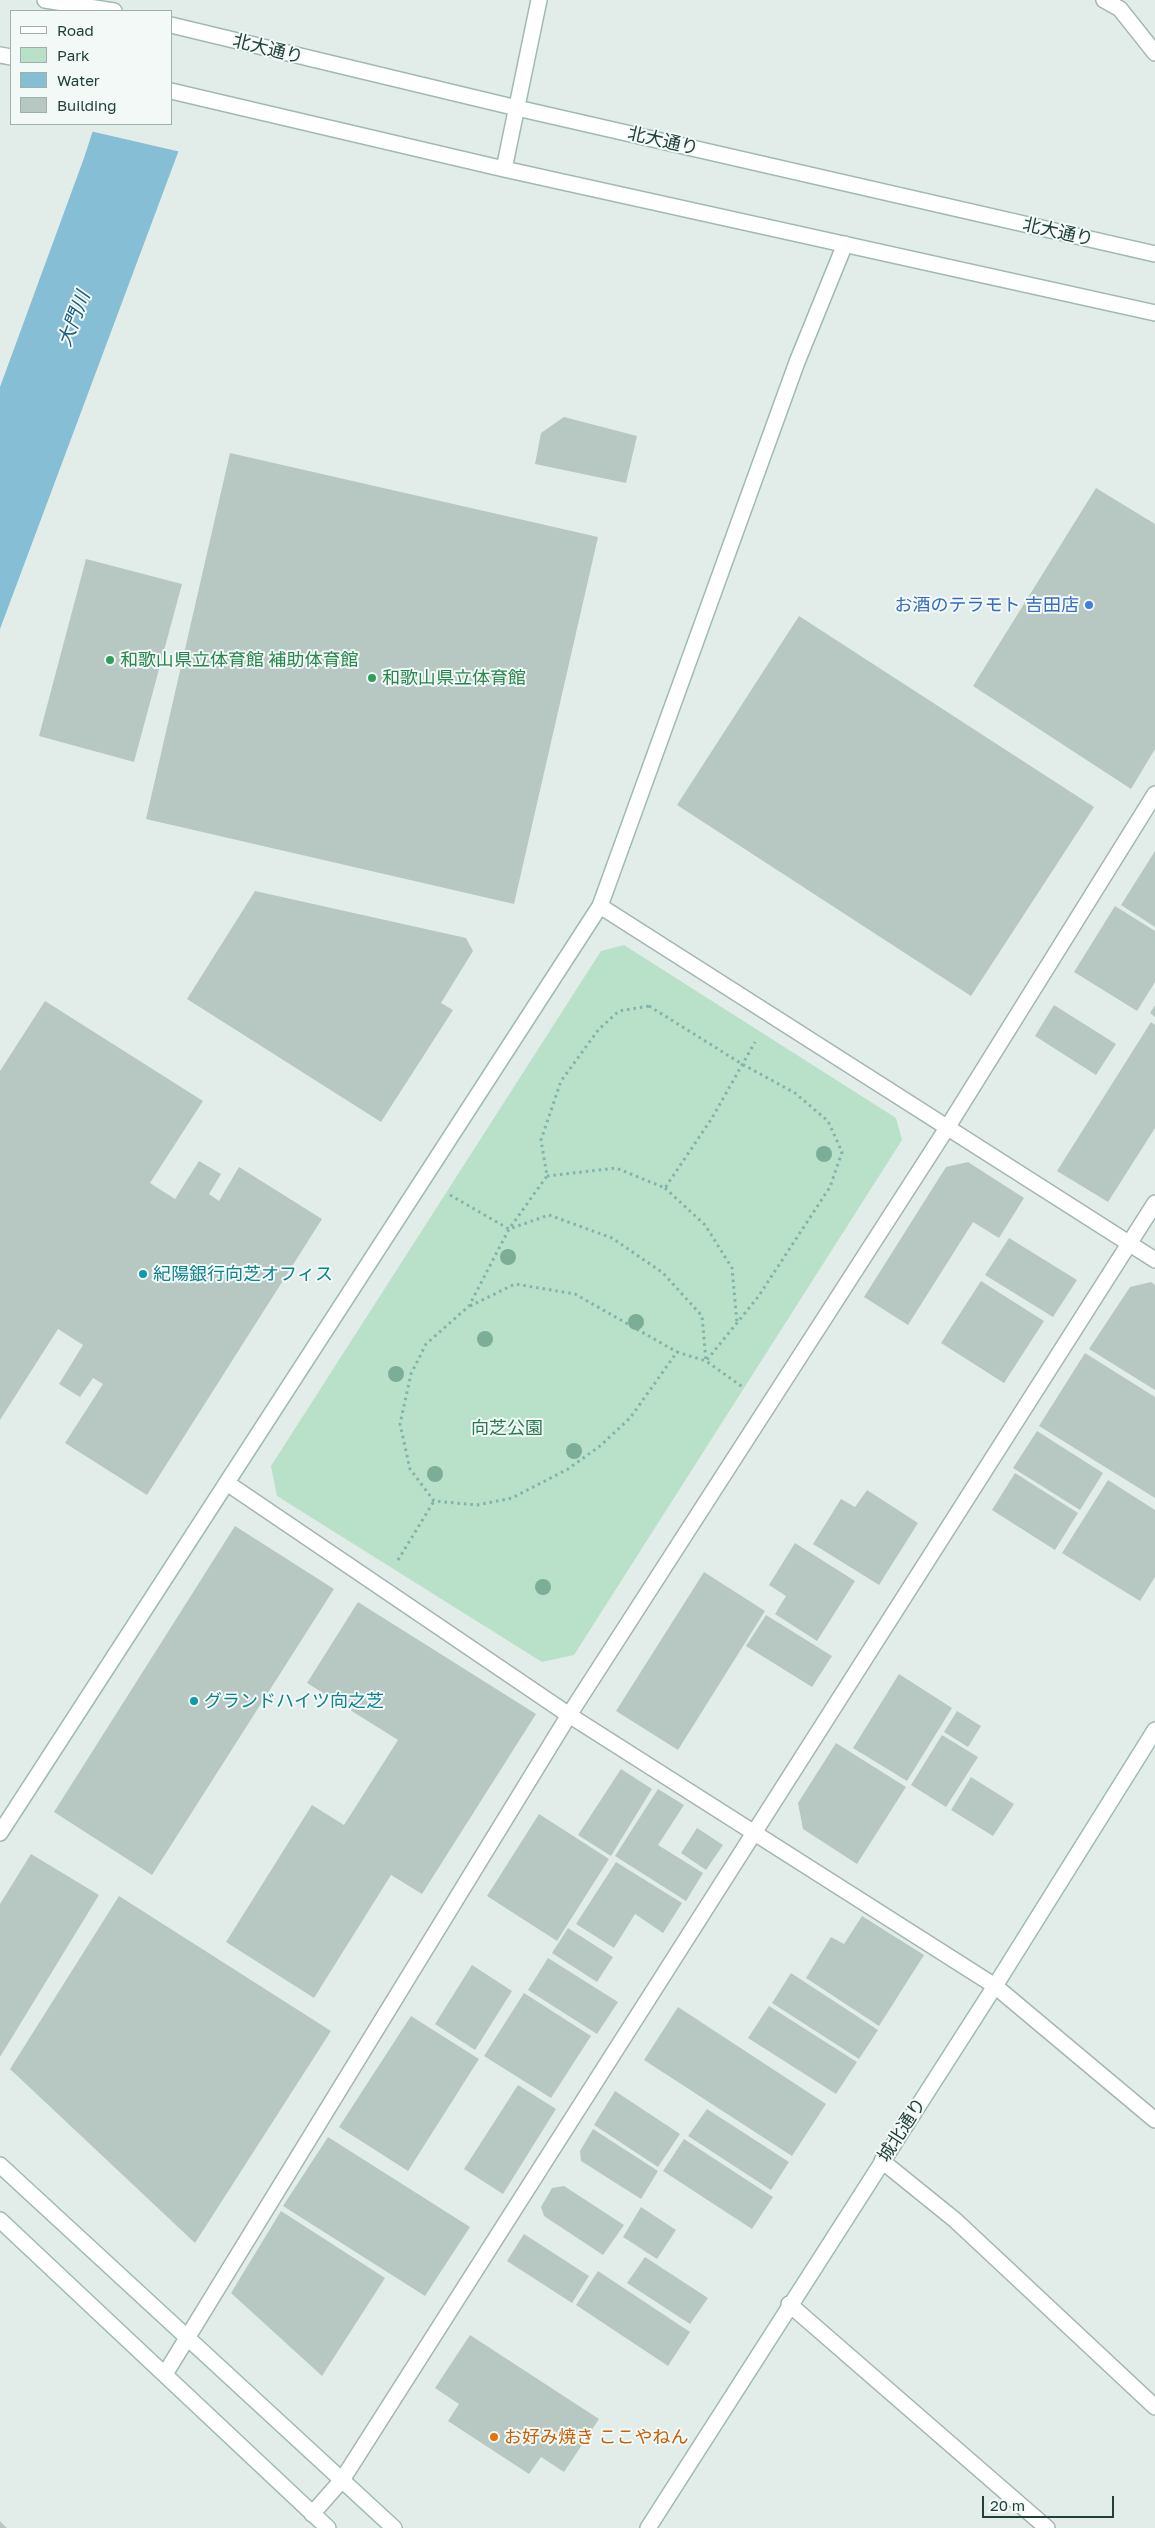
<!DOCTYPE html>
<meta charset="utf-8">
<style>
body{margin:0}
#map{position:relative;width:1155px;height:2528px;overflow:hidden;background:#e2edea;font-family:"Golos Text",sans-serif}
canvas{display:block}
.legend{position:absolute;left:10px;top:10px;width:162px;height:115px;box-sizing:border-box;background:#f3f9f7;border:1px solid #9fafac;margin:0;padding:6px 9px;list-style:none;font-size:15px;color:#213f3b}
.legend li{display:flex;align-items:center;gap:10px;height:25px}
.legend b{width:25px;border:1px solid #9fafac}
.scale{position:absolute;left:982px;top:2496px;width:132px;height:22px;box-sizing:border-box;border:2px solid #213f3b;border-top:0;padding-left:6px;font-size:15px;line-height:18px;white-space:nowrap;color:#213f3b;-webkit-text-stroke:4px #f3f9f7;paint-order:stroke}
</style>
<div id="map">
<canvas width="1155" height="2528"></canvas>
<ul class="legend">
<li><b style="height:6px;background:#fff"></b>Road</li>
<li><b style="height:14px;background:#b9e0c9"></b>Park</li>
<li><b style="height:14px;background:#86bed6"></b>Water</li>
<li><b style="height:14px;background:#b7c8c3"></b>Building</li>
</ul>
<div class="scale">20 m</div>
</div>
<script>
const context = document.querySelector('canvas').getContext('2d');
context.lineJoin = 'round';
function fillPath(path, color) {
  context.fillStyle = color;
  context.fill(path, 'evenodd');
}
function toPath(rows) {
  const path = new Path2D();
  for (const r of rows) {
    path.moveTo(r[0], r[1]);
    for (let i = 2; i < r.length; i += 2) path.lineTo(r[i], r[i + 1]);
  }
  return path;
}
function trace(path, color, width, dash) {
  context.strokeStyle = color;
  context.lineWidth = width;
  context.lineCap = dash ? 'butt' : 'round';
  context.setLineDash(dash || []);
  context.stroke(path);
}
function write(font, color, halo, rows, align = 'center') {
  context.font = font + ' "Golos Text","Noto Sans JP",sans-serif';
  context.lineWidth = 4;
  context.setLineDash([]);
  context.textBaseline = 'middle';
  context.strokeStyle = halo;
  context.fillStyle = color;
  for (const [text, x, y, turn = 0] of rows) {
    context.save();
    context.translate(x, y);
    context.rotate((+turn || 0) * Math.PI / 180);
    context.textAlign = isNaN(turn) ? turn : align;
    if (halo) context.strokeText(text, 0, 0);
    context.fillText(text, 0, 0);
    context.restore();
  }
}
const green = toPath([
 [624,945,896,1118,902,1140,574,1655,542,1662,277,1496,271,1466,601,951]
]);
const water = toPath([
 [235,0,0,629,0,387,84,158,95,124,171,124,171,11]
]);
const pier = toPath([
 [130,0,237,0,181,152,90,131,92,124,171,124,171,11,126,11]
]);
const building = toPath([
 [564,417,637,436,626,483,535,464,541,433],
 [230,453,598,537,514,904,146,819],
 [1096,488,1155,524,1155,749,1131,789,973,686],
 [86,559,182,584,134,762,39,736],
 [799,616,1094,807,971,996,677,805],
 [1155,851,1155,927,1121,905],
 [255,891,466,938,473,951,441,1003,453,1010,381,1122,187,999],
 [1115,906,1155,931,1155,982,1137,1011,1074,972],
 [45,1001,203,1101,150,1183,175,1199,199,1161,221,1174,209,1194,219,1201,239,1167,322,1219,147,1495,65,1443,103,1384,93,1378,80,1397,59,1384,83,1345,58,1329,0,1420,0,1071],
 [1054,1005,1116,1044,1096,1075,1035,1036],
 [1155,1005,1155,1017,1150,1013],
 [1151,1022,1155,1025,1155,1128,1108,1202,1057,1171],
 [968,1162,1024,1198,999,1238,973,1222,908,1325,864,1297,946,1167],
 [1009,1238,1077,1280,1053,1317,985,1275],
 [981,1281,1044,1321,1004,1383,941,1343],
 [1151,1282,1155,1285,1155,1390,1089,1349,1130,1287],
 [1085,1353,1155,1397,1155,1498,1039,1426],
 [1037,1431,1103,1473,1080,1510,1013,1468],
 [1015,1473,1078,1513,1055,1550,992,1510],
 [1108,1480,1155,1510,1155,1577,1140,1601,1062,1553],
 [867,1490,918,1523,879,1585,813,1544,841,1499,855,1507],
 [235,1526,334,1589,152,1875,54,1812],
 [795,1543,855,1581,817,1641,775,1614,786,1596,769,1585],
 [704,1572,765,1611,678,1750,616,1711],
 [358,1602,536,1714,422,1894,391,1875,314,1998,226,1942,312,1805,344,1825,398,1740,307,1683],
 [766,1615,832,1656,812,1687,746,1646],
 [899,1674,952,1708,907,1781,853,1748],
 [957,1711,981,1726,968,1747,944,1732],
 [942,1735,978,1757,946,1807,911,1785],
 [836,1743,906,1787,857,1864,803,1829,798,1803],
 [621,1769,652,1789,611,1856,578,1835],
 [971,1777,1014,1804,993,1836,951,1810],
 [658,1789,684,1805,658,1845,703,1873,686,1901,615,1856],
 [539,1814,609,1859,557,1941,487,1896],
 [697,1828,723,1845,706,1870,681,1853],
 [31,1854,99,1895,0,2057,0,1904],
 [616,1862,682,1903,663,1933,635,1914,614,1948,576,1924],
 [119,1896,331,2031,195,2243,10,2069],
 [862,1916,924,1955,879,2026,806,1978,831,1937,844,1944],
 [568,1928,613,1957,597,1982,552,1953],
 [548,1958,618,2002,597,2034,528,1990],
 [472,1965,512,1991,475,2050,435,2024],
 [791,1973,878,2030,859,2059,772,2003],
 [524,1993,591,2036,551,2098,484,2056],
 [769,2006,857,2062,836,2094,748,2038],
 [678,2007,826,2104,792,2156,644,2060],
 [411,2016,479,2059,408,2171,339,2127],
 [518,2085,556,2109,503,2194,464,2169],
 [615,2091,680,2134,658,2167,594,2125],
 [707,2109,789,2162,771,2190,688,2136],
 [593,2129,658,2171,641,2199,581,2161,580,2151],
 [328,2137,470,2227,425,2296,283,2206],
 [684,2139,773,2197,752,2229,663,2171],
 [564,2186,624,2225,603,2255,544,2216,541,2207,552,2188],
 [641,2207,676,2230,657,2259,623,2237],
 [281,2211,385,2278,322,2376,231,2293],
 [524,2234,589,2276,572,2303,507,2261],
 [645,2257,708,2298,690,2324,627,2283],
 [598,2271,690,2332,668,2366,576,2305],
 [470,2335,599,2419,564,2472,541,2457,529,2474,448,2421,459,2404,435,2388],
 [0,2521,7,2528,0,2528]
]);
const path = toPath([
 [649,1006,742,1064,795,1093,828,1121,842,1152,830,1187,758,1297,706,1361,677,1352,630,1418,600,1446,568,1469,512,1498,477,1505,434,1501,410,1469,400,1424,411,1374,426,1344,469,1306,509,1229,547,1176,541,1140,561,1081,599,1029,619,1011,649,1006],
 [547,1176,616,1168,665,1188,712,1118,755,1042],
 [665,1188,705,1225,732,1268,737,1323],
 [450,1195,509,1229,549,1215,612,1238,663,1273,702,1316,706,1361,744,1388],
 [470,1306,515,1284,575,1294,677,1352],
 [398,1560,434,1501]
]);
const lane = toPath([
 [882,2161,955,2220,1155,2407]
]);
const street = toPath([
 [1104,0,1120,9,1155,53],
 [600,906,1155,1260],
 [227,1483,569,1715,995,1986,1155,2120],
 [789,2304,1047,2528],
 [165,2374,569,1715,947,1128,1155,794],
 [312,2514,342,2480,1155,1203]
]);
const secondary = toPath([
 [45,0,114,11],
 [171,25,517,108,1155,254],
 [0,55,11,57],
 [171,91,504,169,1155,313],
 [504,169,539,0],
 [0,1833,600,906,797,362,845,244],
 [0,2165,394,2528],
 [0,2220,328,2528],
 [648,2528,995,1986,1155,1730]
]);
const trees = [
 [824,1154],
 [508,1257],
 [636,1322],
 [485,1339],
 [396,1374],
 [574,1451],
 [435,1474],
 [543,1587]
];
const markers = [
 [1089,605,5,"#3f7fe0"],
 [110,660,5,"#2e9e5b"],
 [372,678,5,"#2e9e5b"],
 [143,1274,5,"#0f9aa8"],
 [194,1701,5,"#0f9aa8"],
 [494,2437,5,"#e8710a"]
];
const streetNames = [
 ["北大通り",268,49,14],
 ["北大通り",663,141,13],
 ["北大通り",1058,232,13],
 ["城北通り",902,2130,-57]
];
const shopNames = [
 ["お酒のテラモト 吉田店",1079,605]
];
const leisureNames = [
 ["和歌山県立体育館 補助体育館",120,660],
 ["和歌山県立体育館",382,678]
];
const cultureNames = [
 ["紀陽銀行向芝オフィス",153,1274],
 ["グランドハイツ向之芝",204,1701]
];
const parkNames = [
 ["向芝公園",507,1428]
];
const foodNames = [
 ["お好み焼き ここやねん",504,2437]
];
const waterNames = [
 ["大門川",74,319,-69]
];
fillPath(green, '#b9e0c9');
fillPath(water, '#86bed6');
fillPath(pier, '#e2edea');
fillPath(building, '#b7c8c3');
trace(lane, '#a4b5b2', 18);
trace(street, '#a4b5b2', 18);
trace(secondary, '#9fbab4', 18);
trace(path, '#80b3aa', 3, [2.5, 4]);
trace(lane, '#fff', 15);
trace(street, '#fff', 15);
trace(secondary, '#fff', 15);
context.fillStyle = '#7cad97';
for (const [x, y] of trees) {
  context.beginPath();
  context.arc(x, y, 8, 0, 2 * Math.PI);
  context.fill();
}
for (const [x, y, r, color] of markers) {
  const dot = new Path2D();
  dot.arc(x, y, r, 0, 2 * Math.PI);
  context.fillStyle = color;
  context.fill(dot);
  trace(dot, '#f3f9f7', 2);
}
write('18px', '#213f3b', '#f3f9f7', streetNames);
write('18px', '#366cbe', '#f3f9f7', shopNames, 'right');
write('18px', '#27864d', '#f3f9f7', leisureNames, 'left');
write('18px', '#0d838f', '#f3f9f7', cultureNames, 'left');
write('18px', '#287953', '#f3f9f7', parkNames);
write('18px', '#c56008', '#f3f9f7', foodNames, 'left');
write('italic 19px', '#175f7f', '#f3f9f7', waterNames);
</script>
